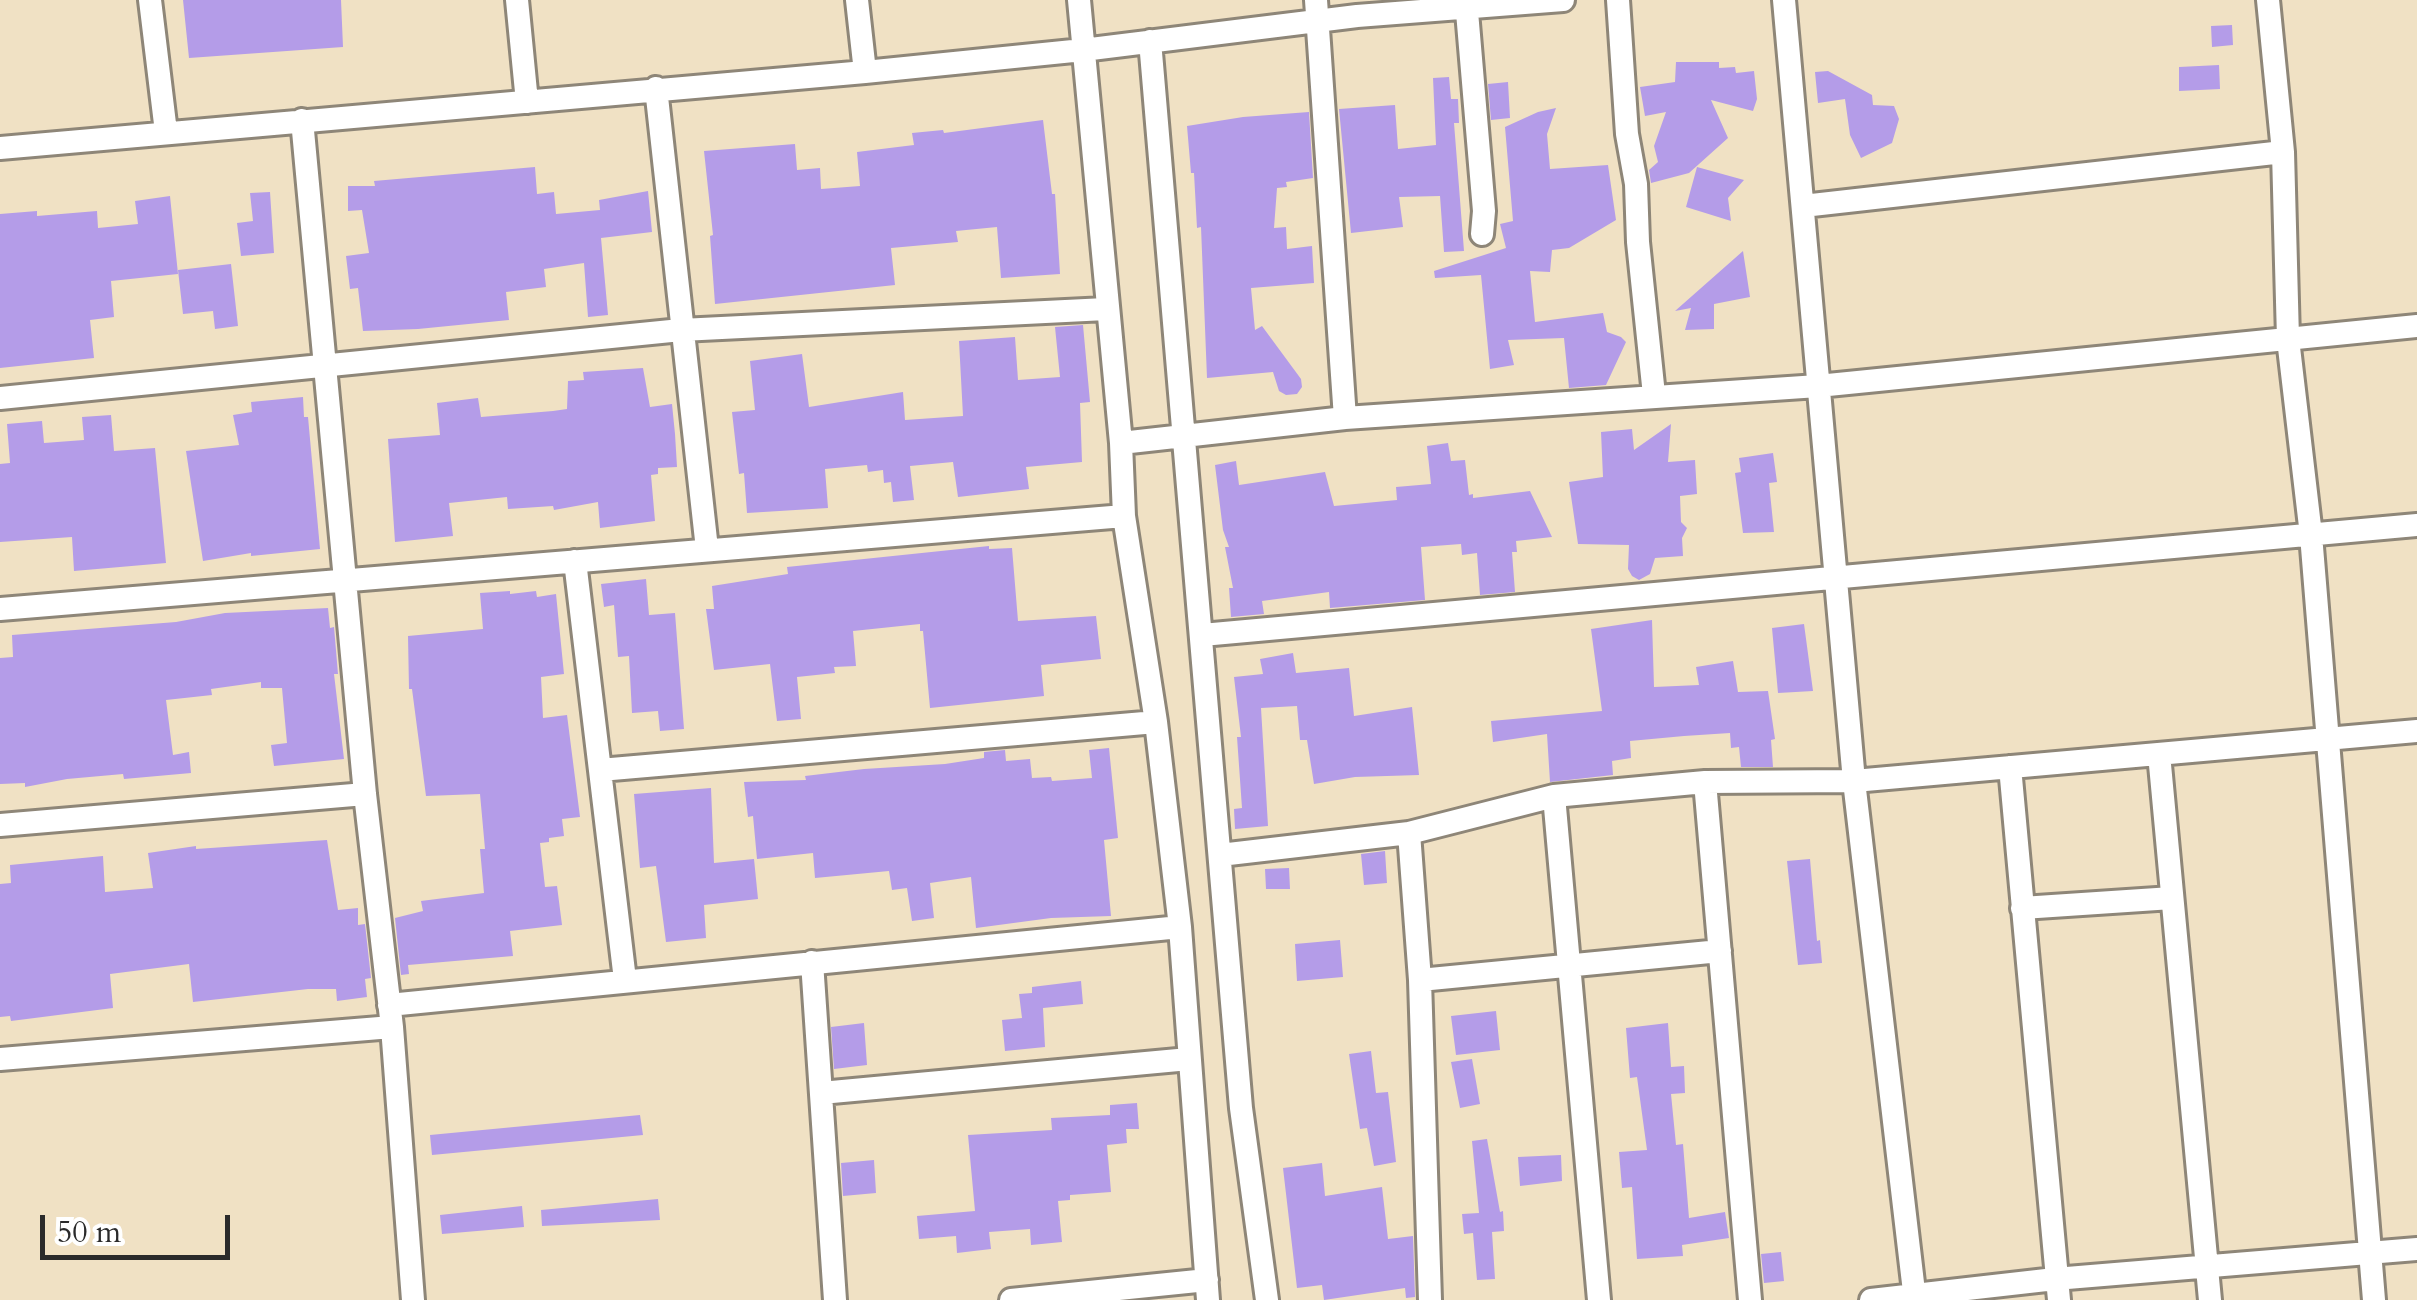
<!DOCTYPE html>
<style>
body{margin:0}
#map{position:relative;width:2417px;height:1300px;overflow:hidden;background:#f0e1c4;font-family:Cardo,serif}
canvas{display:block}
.scale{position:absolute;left:40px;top:1215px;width:190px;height:45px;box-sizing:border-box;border:5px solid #2b2b2b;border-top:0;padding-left:12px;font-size:30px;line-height:35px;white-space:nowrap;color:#2b2b2b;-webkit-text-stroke:8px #fff;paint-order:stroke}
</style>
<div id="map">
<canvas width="2417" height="1300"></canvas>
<div class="scale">50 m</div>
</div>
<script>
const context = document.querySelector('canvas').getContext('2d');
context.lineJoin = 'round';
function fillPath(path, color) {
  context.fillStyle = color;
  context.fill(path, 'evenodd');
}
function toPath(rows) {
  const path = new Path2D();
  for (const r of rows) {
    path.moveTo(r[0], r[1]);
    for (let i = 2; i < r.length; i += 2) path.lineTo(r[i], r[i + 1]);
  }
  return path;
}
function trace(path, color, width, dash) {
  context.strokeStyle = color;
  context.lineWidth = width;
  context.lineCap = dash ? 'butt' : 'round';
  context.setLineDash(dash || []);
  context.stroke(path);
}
const building = toPath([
 [183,0,341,0,343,47,189,58],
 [2232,25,2233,45,2212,47,2211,26],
 [1676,62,1719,62,1719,68,1735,67,1736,73,1754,71,1757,99,1753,111,1711,100,1728,138,1689,173,1651,183,1649,170,1658,162,1654,146,1666,112,1645,116,1640,87,1675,82],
 [2219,65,2220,89,2179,91,2179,67],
 [1828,71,1872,95,1873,105,1894,106,1899,119,1892,143,1861,158,1850,135,1845,99,1818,103,1815,72],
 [1449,77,1451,99,1458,99,1459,123,1454,123,1464,251,1444,252,1440,196,1399,197,1403,227,1351,233,1339,109,1395,105,1398,149,1436,145,1433,78],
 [1508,82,1510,118,1491,120,1488,84],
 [1556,108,1547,134,1550,169,1608,165,1616,220,1569,248,1552,250,1550,272,1530,271,1535,322,1603,313,1607,332,1621,337,1626,342,1606,385,1569,388,1564,338,1508,340,1514,365,1490,369,1481,275,1435,278,1434,271,1506,248,1500,224,1513,221,1505,127,1538,112],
 [1309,112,1313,178,1286,182,1287,187,1277,188,1274,228,1286,227,1287,249,1312,246,1314,283,1251,288,1255,330,1262,326,1301,379,1302,387,1297,394,1286,395,1279,391,1273,372,1207,378,1201,227,1197,228,1194,173,1191,173,1187,126,1243,117],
 [1043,120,1052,194,1055,194,1060,274,1001,278,997,227,956,231,958,242,891,248,895,285,715,304,710,236,713,235,704,151,795,144,797,170,820,168,821,189,860,186,857,152,914,145,912,133,943,130,944,133],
 [535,167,537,194,554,192,556,214,600,210,599,200,648,191,652,232,601,238,608,315,588,317,584,263,544,269,546,287,506,292,509,320,418,329,363,331,358,288,350,289,346,256,369,253,362,210,348,211,348,186,375,186,374,181],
 [1697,167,1744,180,1728,198,1731,221,1686,207],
 [270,192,274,253,241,256,237,223,253,221,250,193],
 [170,196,178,274,111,281,114,317,90,320,94,358,0,368,0,214,37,211,37,216,97,211,98,228,138,224,135,201],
 [1743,251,1750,297,1714,304,1714,329,1685,330,1691,308,1675,311],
 [231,264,238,326,215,329,213,311,183,314,178,270],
 [1083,325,1090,402,1080,403,1082,462,1026,467,1029,489,958,497,953,462,910,466,914,500,893,502,891,482,884,483,883,470,868,472,867,465,825,469,828,508,747,513,744,473,739,474,732,412,755,410,750,361,802,354,809,407,903,392,905,420,963,416,959,341,1015,337,1018,380,1060,377,1055,327],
 [643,368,650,407,672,404,675,434,677,467,658,468,658,474,651,475,655,521,600,528,598,502,554,510,553,506,508,509,507,497,449,503,453,536,395,542,388,439,440,435,437,403,478,398,481,417,553,411,567,409,568,381,584,380,583,372],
 [303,397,304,417,308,417,320,549,251,556,251,553,203,561,186,451,239,445,233,415,252,412,251,402],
 [111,415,114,451,155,448,166,563,74,571,72,537,0,542,0,464,10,463,7,424,42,421,44,443,84,440,82,417],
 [1671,424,1668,462,1695,460,1697,494,1680,496,1681,522,1687,528,1682,538,1683,556,1655,558,1650,574,1639,580,1632,576,1628,569,1629,545,1578,544,1569,482,1603,477,1601,432,1632,429,1634,450],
 [1448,443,1451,461,1465,460,1469,495,1473,494,1473,498,1530,491,1552,537,1516,541,1517,552,1512,552,1515,592,1480,595,1477,553,1462,555,1461,544,1421,547,1425,600,1330,608,1329,592,1262,601,1264,614,1231,617,1229,588,1233,588,1225,547,1229,547,1223,530,1215,465,1236,461,1239,485,1325,472,1334,506,1397,500,1396,487,1431,484,1427,446],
 [1773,453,1777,482,1769,483,1774,532,1743,533,1735,473,1741,472,1739,458],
 [989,546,989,549,1012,548,1018,621,1096,616,1101,659,1041,665,1044,696,930,708,923,631,920,631,920,624,853,631,856,666,834,667,835,673,797,677,801,719,777,721,770,664,714,670,706,609,714,609,712,586,788,574,787,567],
 [646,579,649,615,675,613,684,729,660,731,658,711,632,713,629,656,618,657,614,605,604,607,601,584],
 [510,591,510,594,536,591,537,597,556,594,564,674,541,677,543,718,567,715,580,817,562,819,564,836,549,838,549,842,540,843,545,887,557,886,562,925,510,931,513,956,408,965,409,974,401,975,395,918,423,911,421,901,484,893,480,849,485,849,480,794,426,796,412,689,409,689,408,636,483,629,480,593],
 [328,608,330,628,334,627,338,674,334,674,344,759,274,766,271,745,287,743,282,688,261,688,261,682,211,689,212,695,166,700,173,755,189,752,191,773,124,779,123,774,67,779,25,787,25,783,0,784,0,658,13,657,12,635,176,622,225,613],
 [1652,620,1654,687,1699,685,1696,667,1733,661,1738,692,1768,691,1775,739,1771,740,1773,767,1741,767,1739,747,1731,748,1730,733,1684,736,1630,741,1631,758,1612,761,1613,775,1550,782,1547,734,1493,742,1491,721,1602,711,1591,629],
 [1804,624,1813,691,1778,693,1772,628],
 [1293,653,1296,673,1349,668,1354,716,1412,707,1419,775,1355,777,1314,784,1307,740,1300,740,1297,706,1261,708,1268,826,1235,829,1234,809,1242,808,1237,737,1241,737,1234,677,1263,674,1260,659],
 [1109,748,1118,838,1104,840,1111,916,1051,918,976,928,971,877,930,883,934,918,912,921,907,888,892,890,889,871,815,878,813,853,757,859,753,816,748,817,744,782,806,780,805,776,864,769,945,764,984,758,984,752,1005,750,1006,761,1030,759,1032,778,1051,777,1052,781,1092,778,1089,750],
 [711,788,714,863,754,859,758,899,704,905,706,938,666,942,656,866,640,868,634,794],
 [327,840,338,910,358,908,358,925,365,924,371,978,365,979,367,997,337,1001,336,989,308,989,193,1002,189,964,110,974,113,1008,11,1021,10,1016,0,1017,0,884,11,883,10,865,103,856,105,892,153,888,148,853,196,846,196,849],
 [1385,851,1387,883,1364,885,1361,854],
 [1810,859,1817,941,1820,940,1822,963,1798,965,1787,861],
 [1289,868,1290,889,1266,889,1265,869],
 [1340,940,1343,977,1297,981,1295,944],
 [1081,981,1083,1004,1043,1008,1045,1047,1005,1051,1002,1020,1022,1018,1019,994,1032,993,1032,987],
 [1496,1011,1500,1050,1456,1055,1451,1016],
 [864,1023,867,1065,834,1069,831,1027],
 [1668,1023,1671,1067,1684,1066,1685,1093,1671,1094,1676,1145,1683,1144,1689,1218,1725,1212,1729,1238,1682,1245,1683,1256,1637,1259,1632,1187,1622,1188,1619,1152,1647,1150,1637,1077,1630,1078,1626,1028],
 [1371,1051,1376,1093,1388,1092,1396,1162,1374,1166,1367,1128,1360,1129,1349,1054],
 [1472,1059,1480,1104,1460,1108,1451,1062],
 [1137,1103,1139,1129,1126,1129,1127,1143,1107,1145,1111,1192,1070,1195,1070,1200,1058,1201,1062,1242,1031,1245,1030,1229,989,1232,991,1249,957,1253,956,1236,919,1239,917,1216,975,1211,968,1135,1052,1130,1051,1118,1110,1115,1110,1105],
 [640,1115,643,1135,432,1155,430,1135],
 [1487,1139,1500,1212,1503,1211,1504,1231,1492,1232,1495,1279,1477,1280,1473,1233,1464,1234,1462,1214,1479,1213,1472,1141],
 [1561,1155,1562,1181,1520,1186,1518,1157],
 [874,1160,876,1193,843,1196,841,1163],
 [1322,1163,1325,1196,1382,1187,1388,1239,1413,1236,1415,1297,1406,1298,1405,1288,1324,1300,1322,1285,1297,1288,1283,1168],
 [658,1199,660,1220,542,1226,541,1210],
 [522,1206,524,1227,442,1234,440,1215],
 [1781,1252,1784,1281,1764,1283,1761,1254]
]);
const minor = toPath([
 [150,0,166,132],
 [517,0,527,102],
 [857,0,865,72],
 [1079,0,1121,443,1124,516,1156,722,1180,927,1208,1300],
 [1316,0,1345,418],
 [1466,0,1484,211,1482,234],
 [1618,0,1627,134,1636,184,1638,242,1654,395],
 [1784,0,1854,781,1915,1300],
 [2268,0,2283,152,2288,339,2311,535,2374,1300],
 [1150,41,1241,1108,1267,1300],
 [656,88,707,549],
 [302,120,365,794,392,1027,413,1300],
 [0,148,865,72,1083,50,1357,16,1563,0],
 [1803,206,2283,152],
 [0,398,681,330,1106,309],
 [1121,443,1345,418,1818,386,2417,326],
 [575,561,625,980],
 [0,609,1124,516],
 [1202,635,2417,525],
 [2159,754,2210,1300],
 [2010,767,2059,1300],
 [600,770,1156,722],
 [1705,782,1750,1300],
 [1554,796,1599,1300],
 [0,825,365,794],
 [1409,833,1420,980,1430,1300],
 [1220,855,1409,833,1554,796,1705,782,1854,781,2417,731],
 [2022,908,2172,898],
 [812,962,835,1300],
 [1420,980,1720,951],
 [389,1005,1180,927],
 [0,1059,392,1027],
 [821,1093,1189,1059],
 [1011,1300,1207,1280],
 [1871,1300,2055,1279,2417,1249]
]);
fillPath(building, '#b49ce8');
trace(minor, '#8e8678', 28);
trace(minor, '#fff', 22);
</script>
